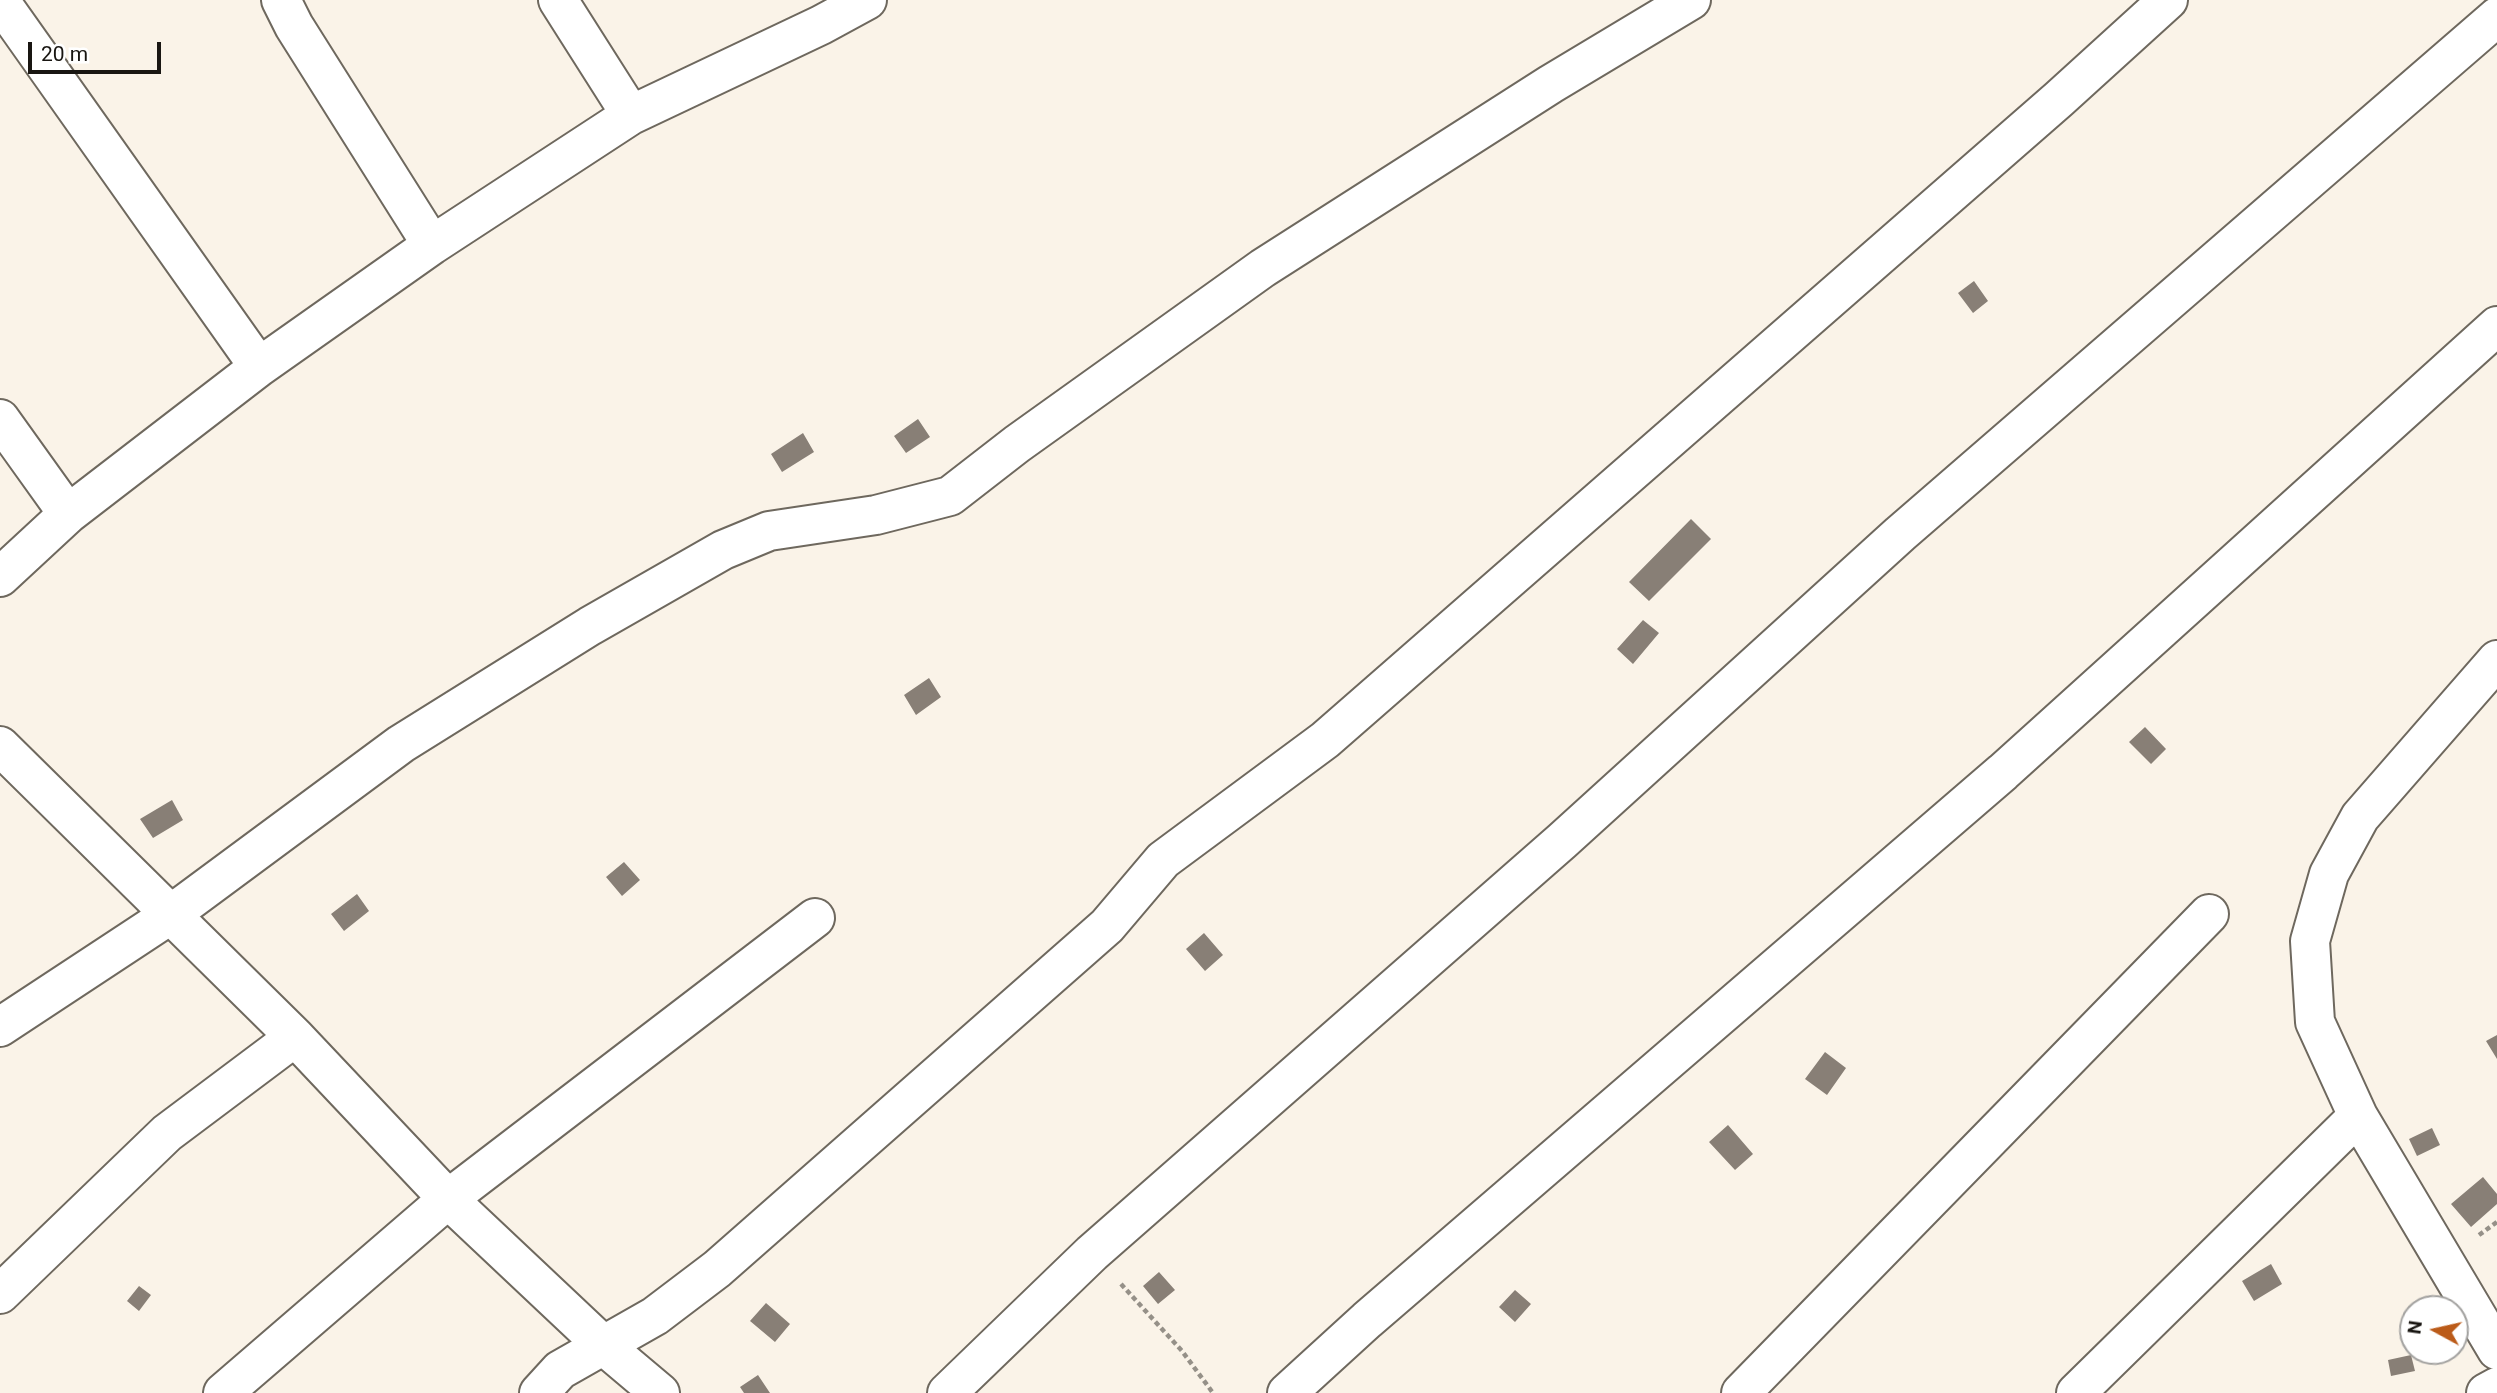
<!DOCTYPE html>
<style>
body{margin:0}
#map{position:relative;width:2497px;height:1393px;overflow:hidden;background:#faf3e8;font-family:Roboto,sans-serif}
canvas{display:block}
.north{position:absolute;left:2399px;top:1295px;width:70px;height:70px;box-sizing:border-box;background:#fff;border:2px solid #a3a2a0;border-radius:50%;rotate:278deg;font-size:19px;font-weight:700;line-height:28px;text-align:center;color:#191612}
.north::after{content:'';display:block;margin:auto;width:24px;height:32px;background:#bb5b19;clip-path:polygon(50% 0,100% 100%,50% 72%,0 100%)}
.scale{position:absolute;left:28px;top:42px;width:133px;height:32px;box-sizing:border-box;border:4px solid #191612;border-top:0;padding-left:9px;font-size:21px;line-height:24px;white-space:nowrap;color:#191612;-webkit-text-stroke:5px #fff;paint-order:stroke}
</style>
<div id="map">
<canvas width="2497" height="1393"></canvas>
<div class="north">N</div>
<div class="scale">20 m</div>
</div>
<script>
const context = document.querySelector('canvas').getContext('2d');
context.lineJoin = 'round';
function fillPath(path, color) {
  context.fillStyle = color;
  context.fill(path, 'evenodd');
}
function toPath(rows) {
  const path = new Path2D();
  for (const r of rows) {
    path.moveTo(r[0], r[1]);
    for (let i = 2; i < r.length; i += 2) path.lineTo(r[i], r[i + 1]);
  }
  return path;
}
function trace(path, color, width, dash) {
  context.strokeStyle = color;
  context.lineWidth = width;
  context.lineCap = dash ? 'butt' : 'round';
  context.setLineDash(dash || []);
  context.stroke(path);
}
const building = toPath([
 [1974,281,1988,301,1973,313,1958,293],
 [918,419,930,437,906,453,894,436],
 [803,433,814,452,782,472,771,454],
 [1691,519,1711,539,1649,601,1629,582],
 [1643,620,1659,633,1633,664,1617,649],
 [929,678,941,697,916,715,904,695],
 [2145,727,2166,749,2151,764,2129,742],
 [172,800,183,820,153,838,140,819],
 [624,862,640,880,622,896,606,877],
 [357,894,369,911,344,931,331,914],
 [1204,933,1223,955,1205,971,1186,949],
 [2497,1035,2497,1059,2486,1041],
 [1825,1052,1846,1068,1827,1095,1805,1079],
 [1728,1125,1753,1154,1735,1170,1709,1142],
 [2432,1128,2440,1145,2417,1156,2409,1139],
 [2483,1177,2497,1194,2497,1204,2471,1227,2451,1204],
 [2271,1264,2282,1284,2254,1301,2242,1281],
 [1159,1272,1175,1290,1158,1304,1143,1286],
 [139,1286,151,1295,139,1311,127,1301],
 [1515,1290,1531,1304,1515,1322,1499,1307],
 [766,1303,790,1324,775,1342,750,1321],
 [2411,1355,2415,1371,2391,1376,2388,1360],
 [758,1375,770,1393,744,1393,740,1387]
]);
const path = toPath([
 [2479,1235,2497,1222],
 [1121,1284,1182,1351,1213,1393]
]);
const minor = toPath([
 [281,0,294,26,432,245],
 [558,0,631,115],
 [0,1,259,367],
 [0,419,68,514],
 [0,577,68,514,259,367,432,245,631,115,821,25,867,0],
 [2497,660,2360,817,2329,874,2310,941,2315,1022,2358,1116,2497,1350],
 [0,746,295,1037,448,1199,603,1345,660,1393],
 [0,1027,170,915,401,744,590,626,723,550,769,531,876,515,950,496,1017,444,1263,268,1551,84,1691,0],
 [0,1294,167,1133,295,1037],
 [223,1393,448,1199,815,918],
 [539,1393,560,1370,655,1316,717,1269,1107,926,1163,860,1325,740,2059,99,2168,0],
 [947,1393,1092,1253,1562,841,1900,534,2497,17],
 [1287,1393,1367,1320,2003,772,2497,326],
 [1741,1393,2209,914],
 [2076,1393,2358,1116],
 [2486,1393,2497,1387]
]);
fillPath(building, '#887f76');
trace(minor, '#6e685e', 42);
trace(path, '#959088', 4.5, [5, 3.5]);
trace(minor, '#fff', 38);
</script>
